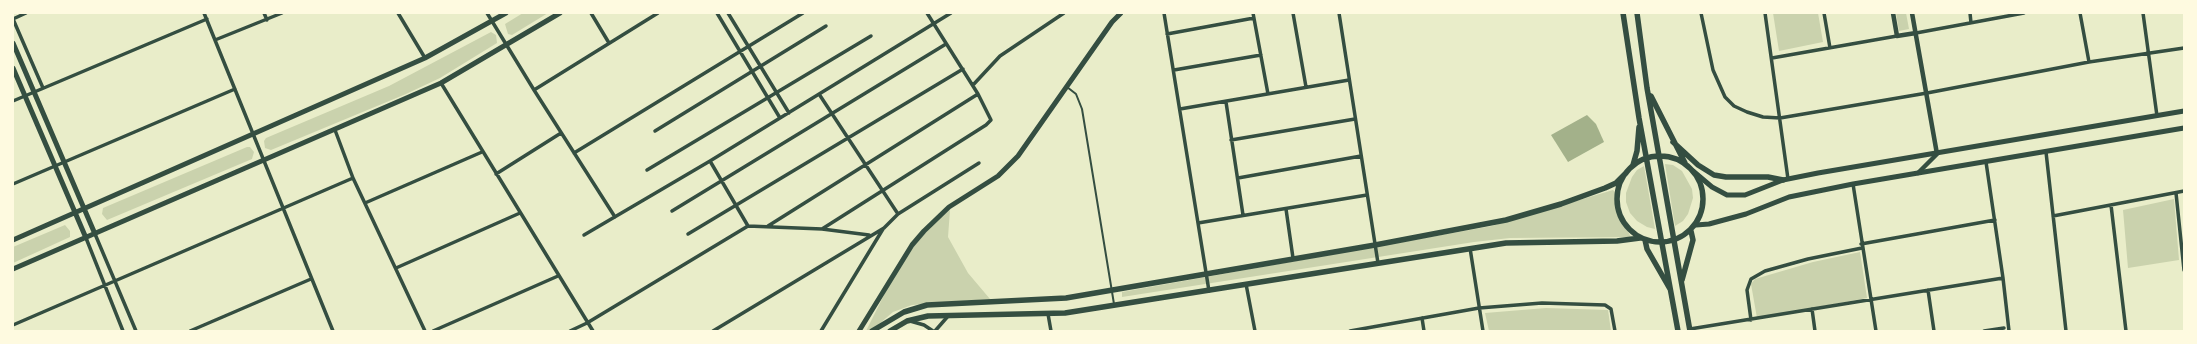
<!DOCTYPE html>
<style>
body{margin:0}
#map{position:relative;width:2197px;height:344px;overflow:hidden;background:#e9edc9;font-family:"Fira Sans",sans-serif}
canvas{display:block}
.frame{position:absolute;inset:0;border:14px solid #fefae0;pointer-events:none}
</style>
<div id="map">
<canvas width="2197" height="344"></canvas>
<div class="frame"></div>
</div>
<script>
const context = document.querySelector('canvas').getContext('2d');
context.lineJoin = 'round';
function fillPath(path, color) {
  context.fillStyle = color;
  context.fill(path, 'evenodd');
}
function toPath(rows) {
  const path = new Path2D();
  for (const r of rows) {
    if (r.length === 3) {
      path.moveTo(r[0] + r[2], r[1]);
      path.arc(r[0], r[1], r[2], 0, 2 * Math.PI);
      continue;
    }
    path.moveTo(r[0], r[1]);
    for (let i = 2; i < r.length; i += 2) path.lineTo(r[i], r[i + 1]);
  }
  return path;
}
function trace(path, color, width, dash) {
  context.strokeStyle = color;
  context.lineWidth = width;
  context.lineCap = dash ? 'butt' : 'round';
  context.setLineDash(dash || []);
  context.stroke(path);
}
const green = toPath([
 [523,13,548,13,512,35,508,34,505,24],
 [1773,13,1818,13,1823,42,1779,51],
 [1896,13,1906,13,1909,29,1899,31],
 [491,32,496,35,497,43,440,78,406,94,271,150,265,148,264,141,266,138,389,86],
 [247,147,250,147,254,152,252,159,107,220,102,214,103,208],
 [1665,164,1673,165,1682,171,1692,189,1693,198,1688,214,1683,221,1675,226],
 [1644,166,1655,229,1647,227,1637,221,1630,213,1626,202,1626,193,1632,177,1637,170],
 [1613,190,1615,192,1618,214,1631,237,1510,238,1474,242,1122,297,1122,292,1492,226],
 [2174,199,2179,260,2128,268,2123,210],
 [950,210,948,237,968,273,990,299,912,305,893,312,871,331,866,331,887,289,910,251,933,224],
 [65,225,70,231,70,237,13,263,13,247],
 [1860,252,1867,298,1757,318,1751,284,1755,279,1813,262],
 [1546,308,1608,310,1611,331,1489,331,1485,313]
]);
const water = toPath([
 [1587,115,1596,124,1604,142,1568,162,1551,135]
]);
const service = toPath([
 [1067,87,1076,94,1082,109,1114,304]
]);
const minor = toPath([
 [204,13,333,331],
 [264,13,267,20],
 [398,13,425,58],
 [487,13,534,90,615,217],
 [591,13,609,43],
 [717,13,780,118],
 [728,13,789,113],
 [1164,13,1209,291],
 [1253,13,1268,94],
 [1293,13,1306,87],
 [1339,13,1378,263],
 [1701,13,1713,70,1725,97,1734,106,1747,112,1763,117,1780,118,1927,93,2089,62,2184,48],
 [1765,13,1788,179],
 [1824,13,1830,48],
 [1970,13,1971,23],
 [2080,13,2089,62],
 [2143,13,2157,116],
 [13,19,43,88],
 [13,19,26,13],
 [1916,33,2024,13],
 [1167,34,1254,18],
 [215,40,282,13],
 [1772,58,1897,36],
 [1174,70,1261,55],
 [441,83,593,331],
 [973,85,1000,56,1064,13],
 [534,90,658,13],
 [819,94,898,214],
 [13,101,207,19],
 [1226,102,1243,215],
 [1180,109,1349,80],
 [335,130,353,178,425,331],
 [655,131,826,26],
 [1231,140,1355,119],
 [2046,152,2066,331],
 [574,153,803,13],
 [710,161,748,226],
 [1986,162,2003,278,2009,331],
 [647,170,871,36],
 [496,174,561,133],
 [1238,178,1361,156],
 [13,184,235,89],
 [1853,184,1876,331],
 [2176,193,2184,270],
 [365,203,482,152],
 [2111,205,2126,331],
 [1286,209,1293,258],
 [672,211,946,44],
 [2053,216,2184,191],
 [1198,223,1367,195],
 [768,226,978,94],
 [822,229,986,125,991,120,978,94,927,13],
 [95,234,136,331],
 [688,234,963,69],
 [584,235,710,161,951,13],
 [86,238,123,331],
 [1861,244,1995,220],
 [1470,248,1483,331],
 [396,268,520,213],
 [1246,284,1255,331],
 [1928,290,1934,331],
 [1812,309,1815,331],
 [1048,314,1051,331],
 [1422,318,1424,331],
 [1751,320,1747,290,1751,279,1765,271,1808,259,1862,248],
 [910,321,924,325,933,331],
 [13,325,353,178],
 [1690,329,2003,278],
 [190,331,311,279],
 [433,331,558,276],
 [570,331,587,323,748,226,822,229,869,235],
 [713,331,884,228,898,214,979,163],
 [821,331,883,229],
 [935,331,949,315],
 [1350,331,1479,308,1542,303,1605,305,1611,309,1615,331],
 [1984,331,2004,328]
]);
const tertiary = toPath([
 [1893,13,1897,36,1916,33],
 [1912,13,1937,154,1918,173]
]);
const secondary = toPath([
 [13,43,95,234],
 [13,68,86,238],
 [1693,171,1712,187,1727,195,1745,195,1783,180,1818,173,2184,111],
 [1696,225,1709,224,1746,214,1789,197,1853,184,2184,128],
 [13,240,425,58,506,13],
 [13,269,441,83,560,13],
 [859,331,912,245,924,231,949,207,998,176,1018,156,1112,22,1121,13]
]);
const primary = toPath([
 [1623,13,1639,118,1678,331],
 [1637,13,1647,88,1690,331],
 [1651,96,1685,163],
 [1673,142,1698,165,1714,175,1726,177,1768,177,1783,180],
 [1660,199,43],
 [1633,165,1637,151,1639,127],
 [1645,240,1647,249,1670,289],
 [1682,280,1693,240,1691,231],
 [872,331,904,312,927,305,1066,298,1375,245,1506,220,1561,204,1605,188,1616,183,1626,173],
 [890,331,907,321,928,316,1065,313,1506,243,1617,241,1640,238]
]);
fillPath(green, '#cad2ad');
fillPath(water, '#a3b18a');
trace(service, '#344e41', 2);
trace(minor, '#344e41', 3.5);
trace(tertiary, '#344e41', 4.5);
trace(secondary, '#344e41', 5);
trace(primary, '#344e41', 5.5);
</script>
